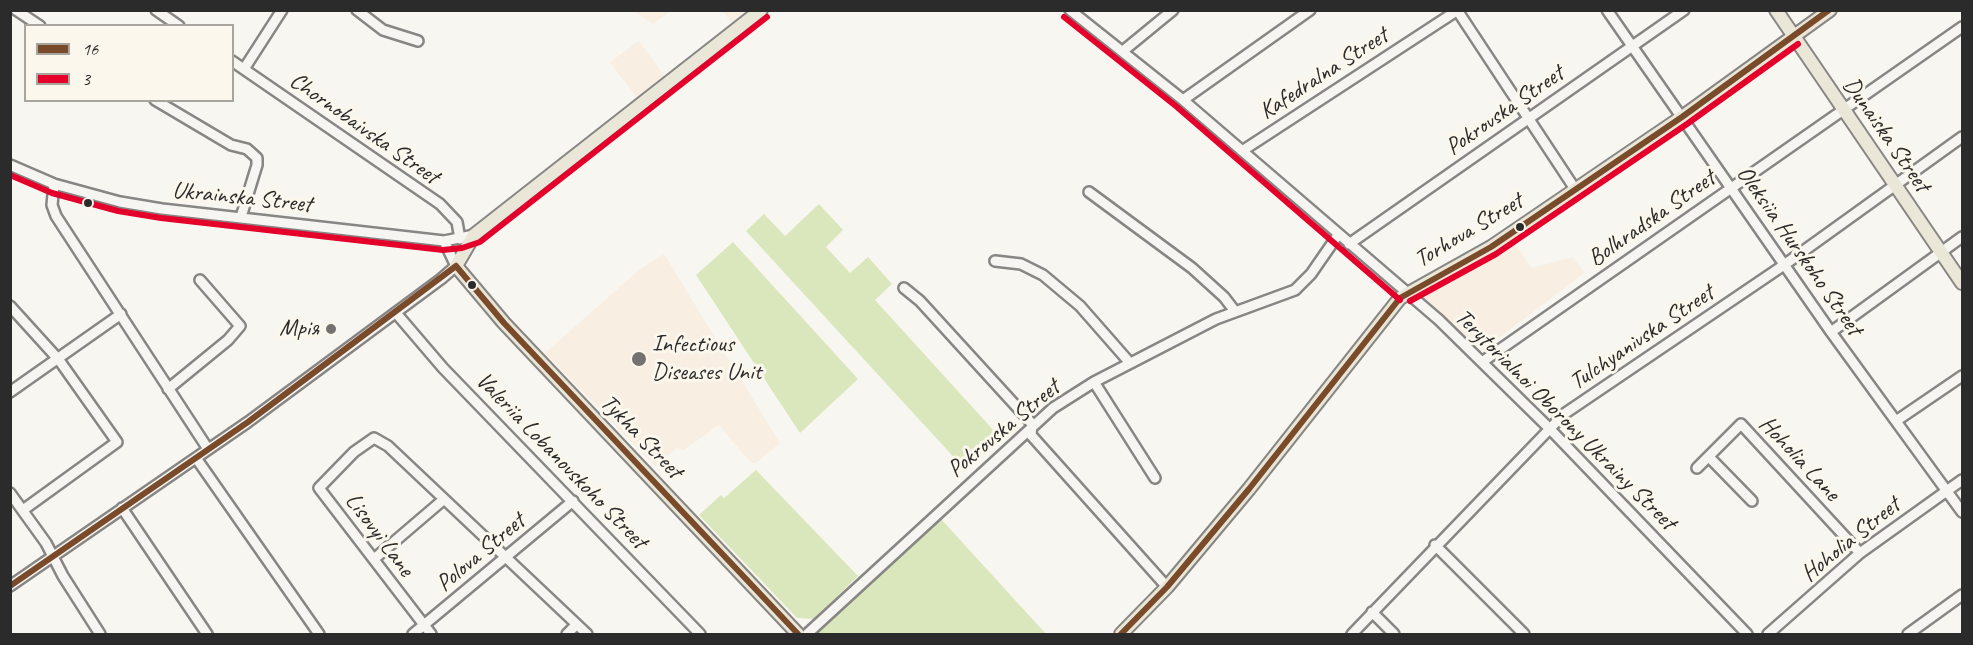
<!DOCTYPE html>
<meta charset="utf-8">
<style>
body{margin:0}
#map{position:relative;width:1973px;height:645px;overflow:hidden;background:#f8f6f0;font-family:Caveat,sans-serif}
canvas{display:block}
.frame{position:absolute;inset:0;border:12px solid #2b2b2b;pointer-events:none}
.legend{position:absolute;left:24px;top:24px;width:210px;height:78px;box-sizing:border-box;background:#fbf7ec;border:2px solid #a8a59f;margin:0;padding:8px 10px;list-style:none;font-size:18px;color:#2b2b2b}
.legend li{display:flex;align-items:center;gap:12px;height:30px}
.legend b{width:30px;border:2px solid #a8a59f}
</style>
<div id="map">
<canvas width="1973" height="645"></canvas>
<div class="frame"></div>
<ul class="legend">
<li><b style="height:8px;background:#7a4b2a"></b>16</li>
<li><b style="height:8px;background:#e4002b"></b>3</li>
</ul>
</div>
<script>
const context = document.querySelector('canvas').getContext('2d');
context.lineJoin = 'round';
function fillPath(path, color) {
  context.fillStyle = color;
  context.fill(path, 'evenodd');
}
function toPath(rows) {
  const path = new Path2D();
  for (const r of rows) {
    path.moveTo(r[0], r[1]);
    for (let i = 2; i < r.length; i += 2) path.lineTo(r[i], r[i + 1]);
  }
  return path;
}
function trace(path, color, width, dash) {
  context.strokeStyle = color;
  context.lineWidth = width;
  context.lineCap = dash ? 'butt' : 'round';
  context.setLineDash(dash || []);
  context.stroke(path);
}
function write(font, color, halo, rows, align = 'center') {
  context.font = font + ' Caveat,sans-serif';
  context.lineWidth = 6;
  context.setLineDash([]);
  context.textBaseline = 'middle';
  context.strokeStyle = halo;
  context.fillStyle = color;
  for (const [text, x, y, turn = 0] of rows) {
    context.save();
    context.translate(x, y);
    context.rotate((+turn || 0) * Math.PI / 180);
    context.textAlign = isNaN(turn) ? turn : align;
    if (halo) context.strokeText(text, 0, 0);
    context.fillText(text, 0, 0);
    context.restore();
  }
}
const built = toPath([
 [634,11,671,10,671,11,653,24],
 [722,11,753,11,734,25],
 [639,41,670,84,642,105,610,62],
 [1512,239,1532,268,1573,257,1584,273,1482,351,1421,298],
 [664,254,780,443,756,463,751,463,719,425,684,450,677,448,655,466,545,353,639,270]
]);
const green = toPath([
 [819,204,843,230,826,247,850,273,868,257,892,284,875,300,996,433,961,465,746,231,764,214,785,236],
 [733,242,858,379,800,433,696,275],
 [756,470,858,576,814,619,797,618,699,515,721,495,724,498],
 [941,519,1046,634,815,634]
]);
const minor = toPath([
 [16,10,40,26],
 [156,10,179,26],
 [357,10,383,30,418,41],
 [1070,10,1183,100,1439,320,1549,428,1747,634],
 [1457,10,1575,189],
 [1607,10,1831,332,1962,512],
 [1123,51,1173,10],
 [232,61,440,204,457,222,460,239],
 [244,69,282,10],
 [155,100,231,145,247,149,257,158,257,165,241,217],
 [1183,100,1310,10],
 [1242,151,1458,10],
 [10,165,54,184,120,202,162,209,444,241,474,235],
 [54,184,52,205,56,216,208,449],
 [1089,192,1192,268,1224,297,1234,310],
 [1349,244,1684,10],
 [995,261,1021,264,1043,275,1080,306,1130,363],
 [904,288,920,301,1026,417,1032,424,1031,435,1167,587],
 [10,306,59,360,117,442,23,510],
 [396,313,443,368,700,634],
 [1831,332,1962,237],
 [1482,362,1962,27],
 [1094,382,1155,478],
 [168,389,228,340,240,326,200,280],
 [10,392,121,314],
 [1896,421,1962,376],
 [1709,457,1752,501],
 [196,458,319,634],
 [1697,468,1741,424,1860,553],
 [10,493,46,543,63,576,100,634],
 [122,508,207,634],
 [1435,545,1524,634],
 [374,559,443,500],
 [10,586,248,422,441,279,456,266,444,241],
 [1372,612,1394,634],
 [413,634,573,501],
 [431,634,319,488,354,452,374,438,388,446,587,634],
 [567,634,576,625],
 [807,634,1053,408,1094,382,1216,319,1295,290,1311,274,1338,235],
 [1352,634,1564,414,1784,265,1962,137],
 [1768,634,1860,553,1962,480],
 [1908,634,1962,595]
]);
const major = toPath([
 [761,10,474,235,456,266,504,323,798,634],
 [1776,10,1962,283],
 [1121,634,1167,587,1249,489,1400,298,1491,247,1682,117,1830,10]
]);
const bus1 = toPath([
 [456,266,504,323,798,634],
 [10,586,248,422,456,266],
 [1121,634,1167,587,1249,489,1400,298,1491,247,1682,117,1829,10]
]);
const bus2 = toPath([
 [1064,17,1177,107,1400,300],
 [10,175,52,193,118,211,161,218,443,250,462,248,480,242,767,17],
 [1410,301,1496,254,1687,124,1798,44]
]);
const markers = [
 [88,203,5,"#2b2b2b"],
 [1520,227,5,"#2b2b2b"],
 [472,285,5,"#2b2b2b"],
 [331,329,6,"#737270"],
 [639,359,8,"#737270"]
];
const streetNames = [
 ["Kafedralna Street",1324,74,-33],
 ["Pokrovska Street",1505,111,-35],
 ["Chornobaivska Street",364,129,35],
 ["Dunaiska Street",1886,135,55],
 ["Ukrainska Street",242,198,6],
 ["Bolhradska Street",1652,219,-35],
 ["Torhova Street",1469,231,-31],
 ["Oleksiia Hurskoho Street",1799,251,55],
 ["Tulchyanivska Street",1642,338,-34],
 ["Terytorialnoi Oborony Ukrainy Street",1565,420,45],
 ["Pokrovska Street",1004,429,-40],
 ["Tykha Street",641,437,46],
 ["Hoholia Lane",1799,459,47],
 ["Valeriia Lobanovskoho Street",561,461,46],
 ["Lisovyi Lane",379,535,53],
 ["Hoholia Street",1851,540,-39],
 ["Polova Street",481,553,-40]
];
const poiNames = [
 ["Мрія",319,329],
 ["Infectious",652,345,"left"],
 ["Diseases Unit",652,373,"left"]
];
fillPath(built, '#f9eee2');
fillPath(green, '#dae7bc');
trace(minor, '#878684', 14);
trace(major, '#878684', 16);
trace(minor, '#f6f5f1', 9);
trace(major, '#eae7d8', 12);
trace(bus1, '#7a4b2a', 6);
trace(bus2, '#e4002b', 6);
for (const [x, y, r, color] of markers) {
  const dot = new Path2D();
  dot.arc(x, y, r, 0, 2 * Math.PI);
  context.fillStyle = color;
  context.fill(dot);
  trace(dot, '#fbf7ec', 2);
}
write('24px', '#2b2b2b', '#fbf7ec', streetNames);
write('24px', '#2b2b2b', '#fbf7ec', poiNames, 'right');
</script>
